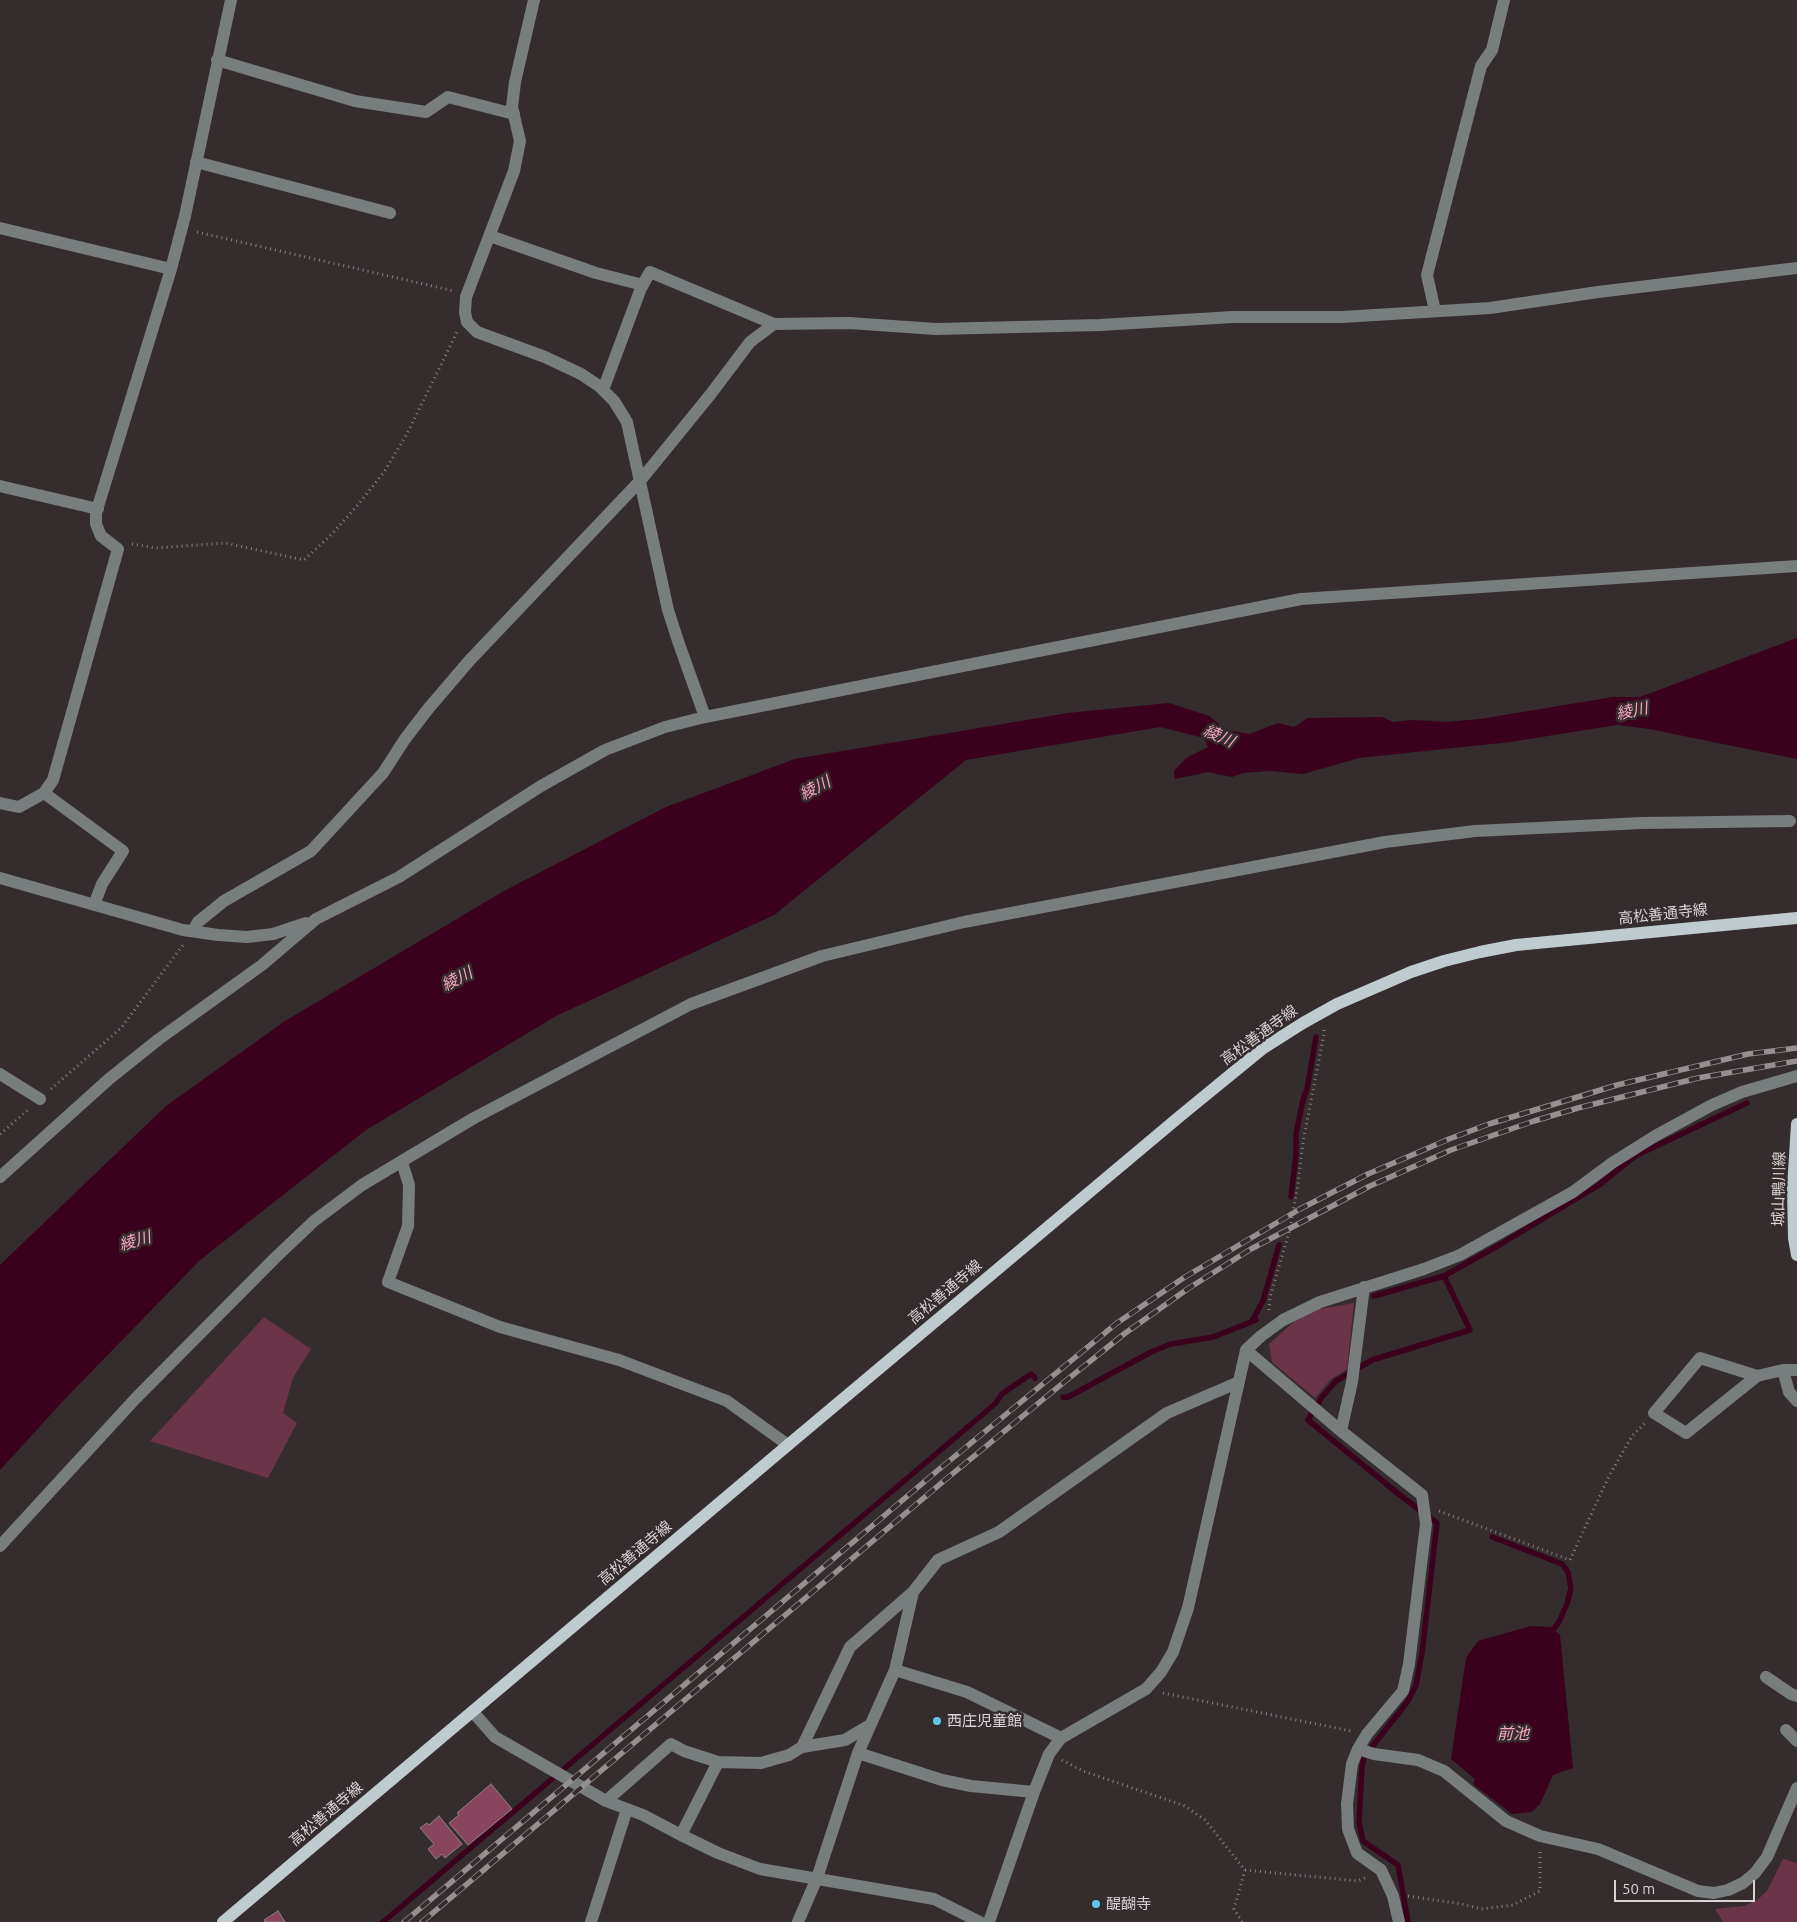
<!DOCTYPE html>
<meta charset="utf-8">
<style>
body{margin:0}
#map{position:relative;width:1797px;height:1922px;overflow:hidden;background:#352c2e;font-family:Ubuntu,sans-serif}
canvas{display:block}
.scale{position:absolute;left:1614px;top:1880px;width:141px;height:22px;box-sizing:border-box;border:2px solid #d9d3d4;border-top:0;padding-left:6px;font-size:15px;line-height:18px;white-space:nowrap;color:#d9d3d4;-webkit-text-stroke:4px #352c2e;paint-order:stroke}
</style>
<div id="map">
<canvas width="1797" height="1922"></canvas>
<div class="scale">50 m</div>
</div>
<script>
const context = document.querySelector('canvas').getContext('2d');
context.lineJoin = 'round';
function fillPath(path, color) {
  context.fillStyle = color;
  context.fill(path, 'evenodd');
}
function toPath(rows) {
  const path = new Path2D();
  for (const r of rows) {
    path.moveTo(r[0], r[1]);
    for (let i = 2; i < r.length; i += 2) path.lineTo(r[i], r[i + 1]);
  }
  return path;
}
function trace(path, color, width, dash) {
  context.strokeStyle = color;
  context.lineWidth = width;
  context.lineCap = dash ? 'butt' : 'round';
  context.setLineDash(dash || []);
  context.stroke(path);
}
function write(font, color, halo, rows, align = 'center') {
  context.font = font + ' Ubuntu,"Noto Sans JP",sans-serif';
  context.lineWidth = 5;
  context.setLineDash([]);
  context.textBaseline = 'middle';
  context.strokeStyle = halo;
  context.fillStyle = color;
  for (const [text, x, y, turn = 0] of rows) {
    context.save();
    context.translate(x, y);
    context.rotate((+turn || 0) * Math.PI / 180);
    context.textAlign = isNaN(turn) ? turn : align;
    if (halo) context.strokeText(text, 0, 0);
    context.fillText(text, 0, 0);
    context.restore();
  }
}
const green = toPath([
 [1354,1303,1347,1369,1330,1380,1315,1398,1272,1362,1269,1344,1296,1320,1314,1310],
 [264,1317,311,1349,293,1378,283,1413,297,1423,268,1478,150,1441],
 [1783,1859,1797,1863,1797,1922,1723,1922,1715,1909,1744,1906,1757,1900,1767,1891]
]);
const water = toPath([
 [1797,638,1797,759,1649,729,1617,725,1510,742,1359,758,1303,774,1270,771,1243,773,1232,777,1208,772,1175,779,1174,771,1186,758,1208,747,1204,738,1160,727,966,760,774,915,556,1016,366,1130,200,1260,63,1401,0,1470,0,1265,166,1106,285,1021,504,891,666,807,795,759,1068,713,1169,703,1209,716,1226,730,1249,734,1278,723,1294,727,1308,718,1382,717,1393,722,1413,720,1446,722,1480,719,1613,697,1640,697],
 [1531,1626,1551,1627,1560,1635,1573,1768,1553,1775,1540,1804,1532,1812,1512,1814,1473,1784,1475,1779,1451,1759,1466,1658,1478,1641]
]);
const stream = toPath([
 [1291,1197,1296,1155,1296,1134,1303,1100,1307,1089,1316,1037],
 [1374,1296,1444,1276,1501,1244,1599,1185,1635,1156,1747,1103],
 [1252,1321,1263,1301,1279,1245],
 [1063,1397,1068,1397,1151,1352,1171,1344,1213,1337,1256,1320],
 [1492,1537,1562,1564,1568,1572,1571,1588,1567,1604,1559,1622,1550,1634],
 [383,1922,995,1404,1002,1394,1031,1374,1035,1378],
 [1408,1922,1398,1865,1363,1841,1359,1823,1362,1767,1364,1757,1408,1701,1416,1685,1422,1653,1437,1523,1401,1496,1308,1420,1322,1397,1336,1381,1372,1360,1470,1330,1444,1276]
]);
const building = toPath([
 [491,1784,512,1809,468,1845,449,1823,459,1815,457,1813,491,1784],
 [439,1816,462,1844,445,1858,442,1854,436,1859,428,1849,434,1844,420,1828,427,1823,429,1825,439,1816],
 [278,1911,285,1922,265,1922,264,1920,278,1911]
]);
const path = toPath([
 [197,232,454,291],
 [132,544,156,548,225,543,304,560,330,536,357,506,384,472,407,434,457,332],
 [51,1089,121,1028,183,945],
 [0,1134,28,1110],
 [1269,1310,1270,1297,1290,1229,1298,1184,1303,1142,1324,1034,1324,1028],
 [1439,1511,1570,1560,1609,1476,1632,1436,1645,1423],
 [1163,1693,1351,1731],
 [1062,1760,1083,1771,1185,1806,1205,1820,1245,1870,1358,1881,1367,1877],
 [1408,1896,1462,1904,1481,1909,1513,1905,1540,1891,1540,1852],
 [1242,1922,1234,1909,1245,1870]
]);
const minor = toPath([
 [534,0,515,82,512,107,520,141,514,171,466,297,465,312,467,322,477,332,545,357,581,374,599,386,614,401,627,422,668,610,678,641,705,717],
 [217,60,355,101,426,112,448,97,514,114],
 [196,162,390,213],
 [0,228,171,269],
 [490,236,596,273,643,285],
 [1435,311,1427,275,1481,66,1492,50,1504,0],
 [603,390,641,288,650,272,774,324,849,323,936,329,1100,325,1233,317,1342,317,1490,308,1598,292,1797,268],
 [0,486,98,509],
 [44,793,123,851,102,884,94,905],
 [0,803,19,807,44,793,53,780,118,549,101,536,96,524,96,513,171,269,185,216,231,0],
 [0,878,183,930,218,935,247,937,273,934,306,923],
 [193,931,198,922,224,901,311,851,383,773,405,739,428,709,469,661,640,481,710,395,750,342,774,324],
 [0,1074,40,1099],
 [402,1162,409,1185,408,1226,388,1282,500,1327,619,1360,727,1401,788,1445],
 [0,1177,109,1079,159,1039,262,965,316,919,399,877,541,786,605,750,665,727,705,717,1301,599,1797,566],
 [1364,1287,1352,1382,1341,1431,1422,1495,1426,1524,1409,1664,1403,1691,1367,1734,1358,1749,1352,1764,1347,1804,1348,1829,1357,1853,1381,1870,1393,1896,1399,1922],
 [1246,1350,1341,1431],
 [1783,1370,1789,1392,1797,1401],
 [1757,1376,1700,1358,1654,1413,1686,1433,1757,1376,1783,1370,1797,1370],
 [0,1546,136,1398,275,1258,314,1221,362,1185,474,1118,691,1004,822,956,964,922,1385,842,1475,831,1642,823,1790,821],
 [895,1670,967,1692,1061,1738],
 [1766,1677,1791,1694,1797,1696],
 [473,1712,495,1737,606,1801,643,1815,681,1835,718,1853,760,1869,934,1899,980,1922],
 [1786,1730,1797,1741],
 [802,1747,845,1740,870,1725],
 [1358,1749,1374,1754,1418,1760,1444,1771,1506,1821,1540,1836,1598,1849,1698,1891,1714,1893,1728,1890,1743,1883,1755,1873,1767,1857,1797,1788],
 [858,1753,942,1780,971,1786,1034,1792],
 [606,1801,671,1744,684,1751,718,1762,761,1763,789,1755,802,1747,850,1647,913,1592],
 [681,1835,718,1762],
 [591,1922,627,1809],
 [798,1922,817,1878,858,1753,895,1670,913,1592,938,1560,999,1532,1167,1413,1239,1382],
 [989,1922,1034,1792,1049,1754,1061,1738,1146,1689,1161,1672,1173,1652,1188,1608,1246,1350,1261,1336,1283,1320,1320,1302,1424,1269,1460,1255,1573,1192,1612,1163,1655,1136,1712,1105,1742,1092,1797,1076]
]);
const major = toPath([
 [1797,1124,1793,1188,1794,1238,1797,1255],
 [223,1922,788,1445,1179,1117,1262,1049,1303,1023,1337,1004,1411,972,1444,961,1480,952,1516,945,1568,940,1797,918]
]);
const rail = toPath([
 [404,1922,937,1471,1117,1323,1185,1277,1300,1209,1368,1174,1449,1139,1489,1124,1617,1085,1748,1054,1797,1048],
 [422,1922,945,1480,1063,1383,1124,1334,1189,1288,1251,1249,1370,1186,1451,1150,1534,1121,1578,1108,1698,1078,1797,1061]
]);
const markers = [
 [937,1721,5,"#5bc8e7"],
 [1096,1904,5,"#5bc8e7"]
];
const streetNames = [
 ["高松善通寺線",1663,914,-6],
 ["高松善通寺線",1259,1035,-36],
 ["城山鴨川線",1779,1189,-89],
 ["高松善通寺線",945,1292,-40],
 ["高松善通寺線",635,1553,-40],
 ["高松善通寺線",326,1814,-40]
];
const poiNames = [
 ["西庄児童館",947,1721],
 ["醍醐寺",1106,1904]
];
const waterNames = [
 ["綾川",1632,711,-12],
 ["綾川",1219,736,24],
 ["綾川",815,788,-28],
 ["綾川",457,979,-28],
 ["綾川",135,1241,-16],
 ["前池",1513,1734]
];
fillPath(green, '#6b3448');
fillPath(water, '#3b001b');
trace(stream, '#3b001b', 5.5);
fillPath(building, '#8a455e');
trace(building, '#8d8285', 1);
trace(path, '#878081', 3, [1, 4]);
trace(minor, '#787d7e', 12);
trace(major, '#c0cbcf', 12);
trace(rail, '#968f90', 5.5);
trace(rail, '#352c2e', 4, [11]);
for (const [x, y, r, color] of markers) {
  const dot = new Path2D();
  dot.arc(x, y, r, 0, 2 * Math.PI);
  context.fillStyle = color;
  context.fill(dot);
  trace(dot, '#352c2e', 2);
}
write('15px', '#d9d3d4', '#352c2e', streetNames);
write('15px', '#d9d3d4', '#352c2e', poiNames, 'left');
write('italic 16px', '#f8a6c0', '#352c2e', waterNames);
</script>
